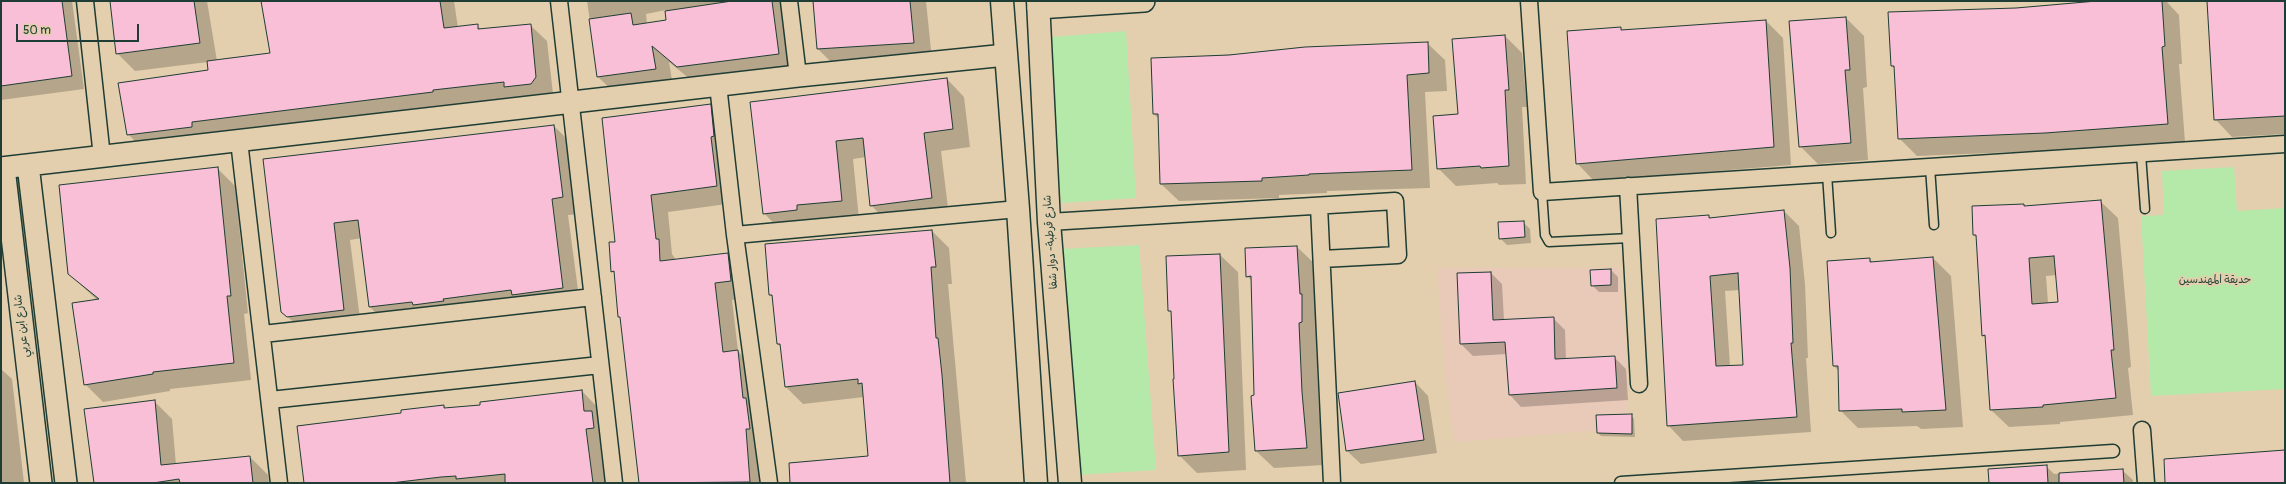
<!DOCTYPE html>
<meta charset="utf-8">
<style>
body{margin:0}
#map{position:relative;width:2286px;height:484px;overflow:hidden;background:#e3cfad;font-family:Pangolin,sans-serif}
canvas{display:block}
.frame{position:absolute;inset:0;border:2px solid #1f3d34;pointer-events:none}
.scale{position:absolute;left:16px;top:24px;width:123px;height:18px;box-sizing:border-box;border:2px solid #1f3d34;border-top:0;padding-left:5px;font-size:12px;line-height:14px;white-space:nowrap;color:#1f3d34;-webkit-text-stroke:3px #e3cfad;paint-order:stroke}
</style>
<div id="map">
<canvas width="2286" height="484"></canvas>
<div class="frame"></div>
<div class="scale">50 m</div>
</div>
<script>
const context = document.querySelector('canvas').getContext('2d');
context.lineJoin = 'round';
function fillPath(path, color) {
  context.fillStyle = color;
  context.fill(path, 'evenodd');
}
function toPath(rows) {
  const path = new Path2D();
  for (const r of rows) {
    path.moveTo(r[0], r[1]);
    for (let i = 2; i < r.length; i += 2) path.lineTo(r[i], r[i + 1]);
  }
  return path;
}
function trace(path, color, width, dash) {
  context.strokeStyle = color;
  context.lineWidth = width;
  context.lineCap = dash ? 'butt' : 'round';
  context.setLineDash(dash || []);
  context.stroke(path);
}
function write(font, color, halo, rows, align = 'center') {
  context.font = font + ' Pangolin,"Playpen Sans Arabic",sans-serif';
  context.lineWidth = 4;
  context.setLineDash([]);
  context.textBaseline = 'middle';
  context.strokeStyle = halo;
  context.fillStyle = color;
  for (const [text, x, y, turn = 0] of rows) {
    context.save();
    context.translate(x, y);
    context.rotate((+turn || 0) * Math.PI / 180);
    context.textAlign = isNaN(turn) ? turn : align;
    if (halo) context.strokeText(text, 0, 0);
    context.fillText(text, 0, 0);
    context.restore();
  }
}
const built = toPath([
 [1437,268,1619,268,1626,351,1629,428,1454,442,1444,363]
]);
const green = toPath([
 [1126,31,1136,198,1061,203,1051,37],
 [2234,167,2237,211,2285,208,2285,389,2151,396,2141,216,2164,215,2162,171],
 [1139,245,1156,470,1077,475,1061,249]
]);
const shadow = toPath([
 [1,1,72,1,84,89,1,100],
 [111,1,207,1,217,61,271,54,262,1,454,1,458,28,477,26,482,30,530,25,547,41,553,94,145,151,128,134,209,71,208,62,135,71,117,53],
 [587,1,786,1,796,72,696,84,669,62,673,86,616,94,598,77],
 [666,10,668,21,647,24,646,14],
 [814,1,926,1,932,60,836,67,818,49],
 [2111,1,2166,1,2179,15,2182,64,2179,64,2185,142,2063,150,1917,156,1899,138,1895,69,1892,66,2016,9],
 [2208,1,2285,1,2285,134,2232,137,2215,119],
 [1846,18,1864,36,1867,87,1863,88,1868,160,1818,164,1800,146],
 [1766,21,1783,38,1791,165,1594,181,1577,163,1620,28,1623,31],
 [1505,36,1522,53,1527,107,1522,107,1526,184,1499,185,1497,183,1456,186,1438,168,1459,115],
 [1427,43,1445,60,1447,91,1425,92,1430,188,1327,191,1327,193,1279,195,1279,198,1179,201,1161,184,1159,119,1154,114,1152,59],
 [947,79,964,97,970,147,941,151,949,216,888,223,871,205,866,157,853,159,859,219,781,231,764,213,751,103],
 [710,105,728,123,734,203,668,212,672,254,676,260,727,254,745,271,748,298,732,300,738,351,755,369,766,483,640,483,615,274,612,271,616,242],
 [554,126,571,143,580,214,568,215,580,305,387,324,370,307,362,238,350,240,361,327,299,328,282,311,264,160],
 [218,169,235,186,248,313,244,314,251,380,170,389,170,391,103,402,85,384,97,300,69,274],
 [2100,201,2118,218,2127,319,2131,367,2128,368,2133,415,2060,422,2060,424,2009,427,1991,410,1987,339,1983,335,1977,238,1974,235,2024,205,2026,207],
 [2057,275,2059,303,2048,303,2046,276],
 [1784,211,1799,226,1805,284,1808,358,1806,358,1811,432,1683,441,1668,425,1709,216,1711,219],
 [1740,290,1744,366,1730,366,1725,291],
 [1523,222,1530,229,1531,243,1507,245,1500,238],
 [932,231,949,248,952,284,948,284,966,483,792,483,869,457,864,397,803,404,786,387,782,348,778,344,774,298,770,295],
 [1297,247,1315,264,1320,340,1316,340,1319,411,1324,465,1274,468,1256,451,1253,282,1247,276],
 [1220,255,1238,272,1246,470,1197,473,1179,455,1172,313,1169,310],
 [1933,258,1951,276,1963,427,1921,429,1917,426,1858,428,1840,410,1839,371,1834,366,1828,262,1870,259,1873,263],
 [1611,270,1618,277,1618,292,1599,292,1592,285],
 [1491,273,1502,284,1504,320,1553,318,1565,330,1566,360,1614,357,1626,369,1628,400,1521,407,1510,395,1507,354,1473,356,1461,344],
 [1,369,12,379,24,483,1,483],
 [1415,382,1428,396,1437,453,1361,464,1347,451,1339,393],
 [582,391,598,408,607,483,305,483,402,414,444,406,446,409,482,405],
 [154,401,172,419,176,465,250,457,268,475,269,483,95,483],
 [1631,415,1634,419,1635,437,1601,436,1598,433],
 [2046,466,2054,474,2122,470,2133,480,2133,483,1990,483]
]);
const building = toPath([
 [1,1,62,1,72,76,1,86,1,1],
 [110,1,194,1,200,43,116,54,110,1],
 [261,1,440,1,444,28,478,24,478,29,531,24,536,77,531,84,504,87,504,82,433,90,433,92,192,122,192,127,127,135,118,83,208,70,207,61,270,53,261,1],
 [732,1,772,1,779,54,677,67,652,46,656,69,597,77,589,19,631,13,633,25,666,20,665,11,732,1],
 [813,1,910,1,914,43,817,49,813,1],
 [2097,1,2162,1,2165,46,2162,47,2168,124,2045,133,1898,139,1894,66,1891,66,1888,12,2016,8,2097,1],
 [2207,1,2285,1,2285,116,2214,120,2207,1],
 [1846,17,1850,70,1845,70,1851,143,1799,147,1789,21,1846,17],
 [1766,20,1774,147,1576,164,1567,31,1621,27,1621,30,1766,20],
 [1505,35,1509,90,1505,90,1509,166,1481,168,1480,166,1437,169,1433,116,1458,114,1452,39,1505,35],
 [1428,42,1429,73,1407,75,1412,170,1309,174,1309,175,1262,178,1262,181,1160,184,1158,114,1153,114,1151,58,1229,55,1305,47,1428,42],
 [947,78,953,129,924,133,932,198,870,206,863,138,836,141,842,201,797,205,797,210,763,214,750,102,947,78],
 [711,104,714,136,711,137,717,186,651,195,656,239,659,239,660,261,728,253,731,281,715,283,723,352,738,350,743,398,746,398,750,429,746,429,750,482,639,483,620,317,618,317,614,271,611,272,609,242,615,242,602,118,711,104],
 [554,125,563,197,552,199,563,288,512,295,511,290,443,299,444,301,413,305,412,302,369,307,358,220,334,223,344,310,287,317,281,312,263,159,554,125],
 [218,167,231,296,227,296,234,363,153,372,153,374,84,385,72,303,99,299,68,274,59,185,218,167],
 [2101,200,2110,301,2114,350,2111,350,2116,398,2043,405,2043,407,1990,410,1985,335,1982,336,1976,235,1973,235,1972,206,2024,204,2024,206,2101,200],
 [2054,256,2058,302,2032,304,2029,258,2054,256],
 [1784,210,1790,268,1793,343,1791,343,1797,417,1667,426,1656,219,1709,215,1709,218,1784,210],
 [1738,273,1743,365,1716,366,1710,276,1738,273],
 [1524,221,1525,237,1499,239,1498,222,1524,221],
 [932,230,936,267,931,267,936,338,938,338,942,375,950,483,790,483,789,463,868,456,862,383,858,384,858,379,785,387,780,344,777,344,772,295,769,295,765,244,932,230],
 [1297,246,1300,294,1302,294,1302,322,1299,323,1302,392,1307,448,1255,451,1251,396,1254,395,1251,276,1246,277,1245,248,1297,246],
 [1220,254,1229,452,1178,456,1173,379,1174,379,1171,311,1168,311,1166,256,1220,254],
 [1933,257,1946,410,1902,412,1902,409,1839,411,1838,366,1833,366,1827,261,1870,258,1870,262,1933,257],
 [1611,269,1611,285,1591,286,1590,270,1611,269],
 [1491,272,1493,320,1554,317,1555,359,1615,356,1617,388,1509,395,1505,342,1460,344,1457,273,1491,272],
 [1415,381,1424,440,1346,451,1338,393,1415,381],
 [582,390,584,411,592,411,594,428,586,429,593,483,505,483,505,474,456,479,456,476,441,477,391,483,304,483,297,426,401,413,401,410,444,405,444,408,480,405,480,402,582,390],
 [155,400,161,465,250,456,253,483,180,483,179,479,153,483,94,483,84,409,155,400],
 [1632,414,1632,434,1597,433,1596,415,1632,414],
 [2285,450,2285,483,2165,483,2164,459,2285,450],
 [2047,465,2048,483,1989,483,1988,469,2047,465],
 [2123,469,2124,483,2059,483,2059,473,2123,469]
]);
const service = toPath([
 [2141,154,2145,209],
 [1930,167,1934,225],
 [1827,174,1831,233],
 [1542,192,1545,235,1549,242,1630,238]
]);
const pedestrian = toPath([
 [1621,483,2113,451]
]);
const minor = toPath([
 [85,1,102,157],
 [559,1,614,483],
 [789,1,798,76],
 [1529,1,1542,192,2285,144],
 [718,85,735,235,769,483],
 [239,141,279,483],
 [1628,186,1639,384],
 [1319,206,1332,483],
 [1049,222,1395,201,1398,255,1322,259],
 [735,235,1018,209],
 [263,334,593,297],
 [270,400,600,365],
 [2142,430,2146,483]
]);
const tertiary = toPath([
 [1038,8,1144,1],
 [28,165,66,483],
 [1,168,798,76,1006,55],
 [4,168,41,483]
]);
const secondary = toPath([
 [1002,1,1018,209,1036,483],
 [1038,1,1049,222,1070,483]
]);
const streetNames = [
 ["شارع قرطبة- دوار شفا",1051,242,-94],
 ["شارع ابن عربي",22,326,-97]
];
const parkNames = [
 ["حديقة المهندسين",2215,280]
];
fillPath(built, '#e9cab9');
fillPath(green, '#b5e9aa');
fillPath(shadow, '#0003');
fillPath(building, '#f8bfd6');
trace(building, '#1f3d34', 1);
trace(service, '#1f3d34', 11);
trace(pedestrian, '#1f3d34', 15);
trace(minor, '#1f3d34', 19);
trace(tertiary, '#1f3d34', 24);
trace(secondary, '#1f3d34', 25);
trace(service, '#e3cfad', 8);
trace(pedestrian, '#e3cfad', 12);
trace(minor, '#e3cfad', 16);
trace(tertiary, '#e3cfad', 21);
trace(secondary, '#e3cfad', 22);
write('11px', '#1f3d34', '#e3cfad', streetNames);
write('11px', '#26463a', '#e3cfad', parkNames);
</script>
